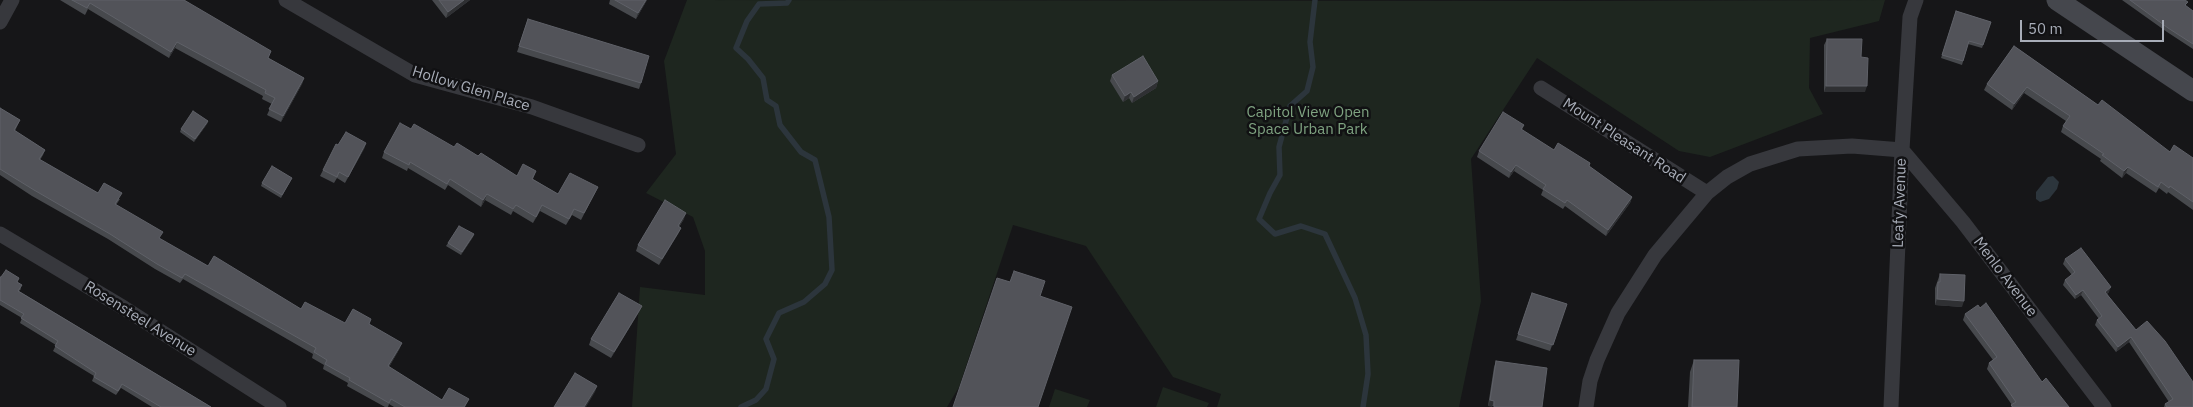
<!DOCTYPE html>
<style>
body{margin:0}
#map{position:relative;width:2193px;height:407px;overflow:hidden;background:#161618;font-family:"IBM Plex Sans",sans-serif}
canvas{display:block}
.scale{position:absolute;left:2020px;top:20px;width:144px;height:22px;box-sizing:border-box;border:2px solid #a8adb8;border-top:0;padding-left:6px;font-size:15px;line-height:18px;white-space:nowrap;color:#a8adb8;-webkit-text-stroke:4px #111113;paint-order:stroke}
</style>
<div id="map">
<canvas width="2193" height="407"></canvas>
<div class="scale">50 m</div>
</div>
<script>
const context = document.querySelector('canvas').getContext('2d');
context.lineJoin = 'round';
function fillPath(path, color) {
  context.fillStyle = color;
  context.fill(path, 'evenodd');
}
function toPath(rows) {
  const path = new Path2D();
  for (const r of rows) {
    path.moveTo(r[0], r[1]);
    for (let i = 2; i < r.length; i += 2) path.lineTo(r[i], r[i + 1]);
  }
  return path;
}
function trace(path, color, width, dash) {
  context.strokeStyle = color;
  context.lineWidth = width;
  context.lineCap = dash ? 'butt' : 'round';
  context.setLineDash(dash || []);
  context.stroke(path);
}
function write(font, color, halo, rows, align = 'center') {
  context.font = font + ' "IBM Plex Sans",sans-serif';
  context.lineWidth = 5;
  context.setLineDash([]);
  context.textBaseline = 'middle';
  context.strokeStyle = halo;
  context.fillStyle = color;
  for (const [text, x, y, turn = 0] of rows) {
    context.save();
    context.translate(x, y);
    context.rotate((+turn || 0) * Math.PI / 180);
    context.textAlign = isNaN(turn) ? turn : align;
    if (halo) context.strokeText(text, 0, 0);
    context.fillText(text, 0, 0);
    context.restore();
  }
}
const green = toPath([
 [687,0,1562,1,1885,0,1879,21,1810,38,1809,88,1823,114,1710,157,1679,151,1537,58,1471,159,1481,301,1459,407,1217,407,1221,394,1173,377,1086,246,1013,225,959,387,947,407,632,407,640,287,705,295,705,251,693,217,646,193,676,154,664,61],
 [1163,387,1209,403,1207,407,1156,407],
 [1055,389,1090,400,1087,407,1049,407]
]);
const water = toPath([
 [2053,176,2059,182,2057,189,2049,199,2040,202,2036,199,2036,192,2048,177]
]);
const stream = toPath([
 [1315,0,1310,42,1313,67,1307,91,1290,106,1279,147,1280,175,1270,193,1259,219,1275,234,1301,226,1325,234,1355,298,1366,335,1368,374,1363,407],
 [741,407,756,400,766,389,774,359,766,339,779,313,804,302,825,284,832,270,829,217,815,160,801,152,780,125,776,106,767,100,763,78,748,59,736,48,747,21,759,4,787,3,789,0]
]);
const minor = toPath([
 [286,0,415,75,532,107,638,145],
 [0,22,12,0],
 [1541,88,1707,193],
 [1902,150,1963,222,2104,407],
 [0,234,124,308,279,407],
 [1586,407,1590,381,1597,360,1618,313,1655,255,1707,193,1727,177,1750,164,1798,149,1852,146,1902,150],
 [1891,407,1902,150,1910,17,1916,0]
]);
const secondary = toPath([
 [2057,0,2193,91]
]);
const wall = toPath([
 [60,0,184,0,268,58,304,78,302,84,281,122,267,115,272,104,262,99,263,96,175,48,169,58,88,9,85,15],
 [432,0,470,0,446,18],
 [610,0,647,0,636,19,609,4],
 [2122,0,2185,0,2186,6,2193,11,2193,49,2167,32],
 [1956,11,1991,22,1982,48,1968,44,1962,65,1941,58],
 [528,19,641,83,639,89,517,52],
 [1827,39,1865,92,1824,92,1824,45],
 [2014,46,2098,105,2170,152,2193,158,2193,210,2168,192,2167,194,2159,188,2156,193,2126,173,2122,178,2100,161,2101,159,2061,132,2063,126,2066,121,2024,93,2012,110,1984,90,1987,84],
 [1112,75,1158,81,1156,88,1132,103,1129,98,1123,102,1110,81],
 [0,108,20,120,15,131,45,150,43,155,40,160,98,193,120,199,116,205,160,239,208,266,301,309,345,323,369,324,400,348,389,367,442,400,469,399,465,407,394,407,389,404,388,407,385,407,347,386,348,383,323,369,324,365,312,358,313,354,183,279,180,283,155,269,108,239,32,196,0,175],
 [208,121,207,124,194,142,180,132,181,129],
 [1524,125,1522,130,1554,150,1590,163,1589,166,1632,197,1630,203,1606,236,1565,206,1563,209,1541,195,1543,190,1514,171,1509,178,1477,157,1479,151],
 [411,129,454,147,478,156,517,176,536,171,533,179,558,194,598,187,595,193,581,220,572,215,566,225,540,211,533,223,513,211,511,215,485,200,481,207,448,185,445,190,408,168,407,171,382,158,384,152],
 [366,143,364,149,345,183,337,178,334,183,320,176,323,170],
 [292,178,281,198,261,186,262,183],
 [684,219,679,227,681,228,678,234,659,265,636,251,638,245],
 [474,234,473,237,461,255,446,246,448,243],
 [2065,259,2109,292,2107,294,2193,407,2164,407,2165,404,2169,402,2129,342,2116,352,2095,325,2097,320,2099,319,2081,295,2075,299,2063,285,2065,280,2072,275,2063,264],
 [1940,274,1962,307,1935,305,1935,288],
 [0,277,17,282,21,289,19,291,211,407,152,407,121,388,116,395,92,381,94,376,53,351,56,345,20,323,22,318,0,305],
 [1532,293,1567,304,1550,351,1516,340],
 [642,306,639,312,611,358,589,345,591,339],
 [1965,314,2042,382,2069,407,2011,407,2012,405,1987,369,1989,363,1993,360,1963,320],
 [1694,360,1737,407,1688,407,1690,372],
 [1496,361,1542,407,1488,406,1494,367]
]);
const shadedWall = toPath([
 [464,0,470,0,446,18,448,12],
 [646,0,647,0,636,19,638,13],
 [177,42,175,48,169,58,171,52],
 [304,78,302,84,281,122,283,116],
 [1158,81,1156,88,1132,103,1134,97],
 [1826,86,1867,86,1865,92,1824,92],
 [2027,87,2024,93,2012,110,2014,104],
 [1131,92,1129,98,1123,102,1125,96],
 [208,121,207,124,194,142,195,139],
 [366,143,364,149,345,183,348,177],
 [1516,165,1514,171,1509,178,1511,172],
 [2128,167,2126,173,2122,178,2124,171],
 [487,194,485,200,481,207,483,200],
 [1632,197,1630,203,1606,236,1608,230],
 [542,205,540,211,533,223],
 [686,213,684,219,675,232,678,226],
 [681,228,678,234,659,265,662,259],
 [474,234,473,237,461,255,462,252],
 [2111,287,2109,292,2103,297,2105,292],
 [2083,290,2081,295,2075,299,2076,295],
 [1937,299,1964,301,1962,307,1935,305],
 [642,306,639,312,611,358,614,352],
 [2131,337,2129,342,2116,352,2118,347],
 [402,343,400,348,386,372,388,366],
 [597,386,595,392,586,407,584,407],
 [1490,400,1494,401,1492,407,1488,406]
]);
const building = toPath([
 [72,0,184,0,271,51,268,58,304,78,283,116,269,109,275,98,265,93,266,90,177,42,171,52,90,3,87,8,72,0],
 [439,0,464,0,448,12,439,0],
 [615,0,646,0,638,13,615,0],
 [2130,0,2185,0,2188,2,2185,5,2193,11,2193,44,2168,28,2130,0],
 [1956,11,1991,22,1983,45,1969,41,1963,61,1942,55,1956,11],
 [528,19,649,56,641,83,519,46,528,19],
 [1827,39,1862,39,1861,57,1868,58,1867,86,1826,86,1827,39],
 [2014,46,2098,105,2102,100,2170,152,2174,145,2193,158,2193,202,2170,186,2169,188,2161,182,2158,187,2128,167,2124,171,2102,155,2104,154,2063,126,2070,116,2027,87,2014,104,1987,84,2014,46],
 [1143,56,1158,81,1134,97,1131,92,1125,96,1112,75,1143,56],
 [0,108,20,120,14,130,45,150,39,159,98,193,104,183,122,193,115,204,163,232,159,238,208,266,214,256,301,309,305,302,345,323,353,309,371,319,369,324,402,343,388,366,442,400,449,388,469,399,464,407,405,407,391,399,389,403,349,380,350,378,325,364,327,360,314,352,316,348,185,274,182,278,157,264,110,234,34,190,0,169,0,108],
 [193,111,208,121,195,139,181,129,193,111],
 [1503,112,1524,125,1521,129,1554,150,1558,143,1590,163,1589,166,1632,197,1608,230,1567,200,1565,203,1543,189,1546,185,1516,165,1511,172,1479,151,1503,112],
 [400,123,411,129,414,124,454,147,457,143,478,156,481,153,517,176,523,164,536,171,532,179,558,194,570,173,598,187,584,213,574,209,569,219,542,205,536,217,516,205,513,209,487,194,483,200,450,179,447,184,410,162,409,165,384,152,400,123],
 [346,132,366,143,348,177,339,172,337,177,323,170,336,144,338,145,346,132],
 [272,166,292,178,282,195,262,183,272,166],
 [665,200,686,213,678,226,681,228,662,259,638,245,665,200],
 [459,226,474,234,462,252,448,243,459,226],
 [2081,248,2111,287,2105,292,2136,330,2147,321,2165,341,2193,382,2193,407,2167,407,2165,404,2173,399,2131,337,2118,347,2097,320,2102,316,2083,290,2076,295,2065,280,2075,272,2065,259,2081,248],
 [6,270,19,278,17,282,22,285,18,291,211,407,161,407,122,384,118,391,94,377,96,373,55,346,58,341,21,318,24,314,0,300,0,277,1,277,6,270],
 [1014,271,1045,281,1040,296,1072,307,1038,407,953,407,997,278,1010,282,1014,271],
 [1940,274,1965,275,1964,301,1937,299,1938,282,1940,282,1940,274],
 [619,293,642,306,614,352,591,339,619,293],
 [1532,293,1567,304,1553,345,1518,334,1532,293],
 [1986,303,2042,382,2046,378,2069,407,2013,407,2011,405,2016,402,1989,363,1997,357,1965,314,1978,305,1980,308,1986,303],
 [1694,360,1739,360,1737,407,1692,407,1694,360],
 [1496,361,1547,368,1542,407,1494,407,1494,401,1490,400,1496,361],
 [575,373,597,386,584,407,554,407,575,373]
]);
const streetNames = [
 ["Hollow Glen Place",471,89,17],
 ["Mount Pleasant Road",1624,141,33],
 ["Leafy Avenue",1900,203,-88],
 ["Menlo Avenue",2005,277,53],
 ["Rosensteel Avenue",140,319,32]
];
const parkNames = [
 ["Capitol View Open",1308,113],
 ["Space Urban Park",1308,130]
];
fillPath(green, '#1e261f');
fillPath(water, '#2c353c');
trace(stream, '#2c353c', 5.5);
trace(minor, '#37383d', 15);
trace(secondary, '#45474d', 21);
fillPath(wall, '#47494d');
fillPath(shadedWall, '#2f3033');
fillPath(building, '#525359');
trace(building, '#5f6168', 1);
write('15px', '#a8adb8', '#111113', streetNames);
write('15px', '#7fa381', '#111113', parkNames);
</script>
